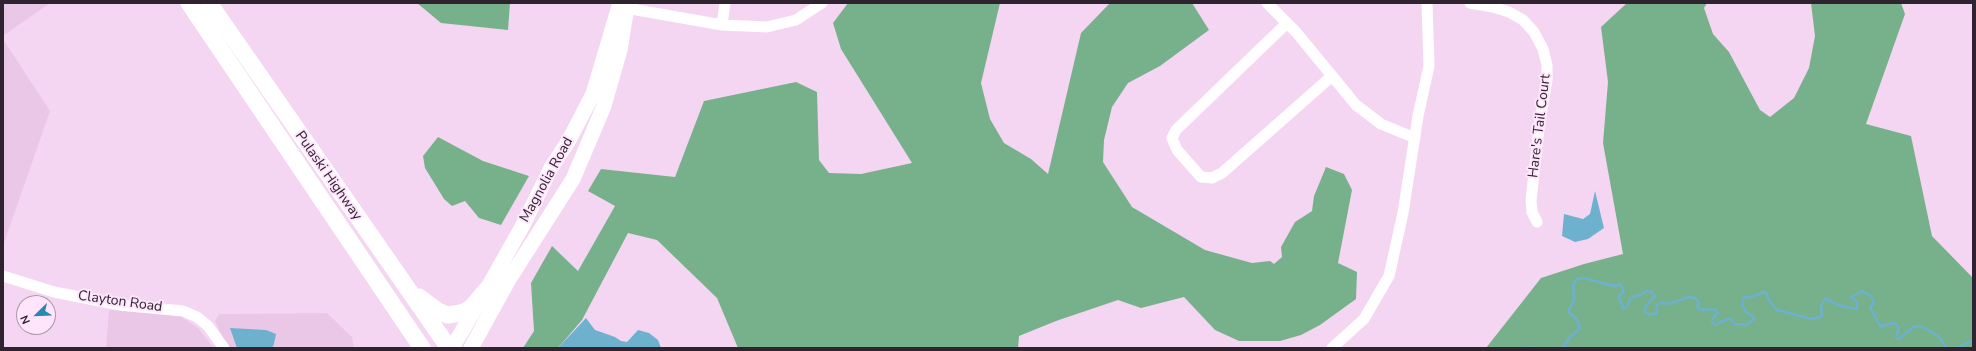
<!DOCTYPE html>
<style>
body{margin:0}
#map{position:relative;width:1976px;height:351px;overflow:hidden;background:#f5d6f2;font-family:"Nunito Sans",sans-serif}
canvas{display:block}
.frame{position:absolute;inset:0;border:4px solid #2e232e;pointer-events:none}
.north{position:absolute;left:16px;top:295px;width:40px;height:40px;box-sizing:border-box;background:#fee5fc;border:1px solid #ab97aa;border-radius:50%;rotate:247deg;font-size:11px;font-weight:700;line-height:16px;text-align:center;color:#2e232e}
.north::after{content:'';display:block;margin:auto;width:14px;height:18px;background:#2788b3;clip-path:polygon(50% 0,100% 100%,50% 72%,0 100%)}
</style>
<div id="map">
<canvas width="1976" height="351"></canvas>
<div class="frame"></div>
<div class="north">N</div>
</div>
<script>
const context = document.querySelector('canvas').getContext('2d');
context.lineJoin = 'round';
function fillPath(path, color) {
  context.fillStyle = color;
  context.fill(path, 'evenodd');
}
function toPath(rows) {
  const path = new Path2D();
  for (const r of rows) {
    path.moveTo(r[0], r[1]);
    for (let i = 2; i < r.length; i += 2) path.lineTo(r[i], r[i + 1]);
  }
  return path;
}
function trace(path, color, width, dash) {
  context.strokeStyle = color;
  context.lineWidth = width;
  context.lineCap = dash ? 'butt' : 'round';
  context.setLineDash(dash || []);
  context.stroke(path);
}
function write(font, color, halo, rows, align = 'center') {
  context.font = font + ' "Nunito Sans",sans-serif';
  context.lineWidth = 4;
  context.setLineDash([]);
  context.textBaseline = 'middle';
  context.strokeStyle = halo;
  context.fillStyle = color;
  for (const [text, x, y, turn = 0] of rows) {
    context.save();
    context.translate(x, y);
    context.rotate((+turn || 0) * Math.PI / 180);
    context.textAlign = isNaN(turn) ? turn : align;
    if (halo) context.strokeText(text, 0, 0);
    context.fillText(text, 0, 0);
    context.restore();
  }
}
const built = toPath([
 [3,3,50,3,3,36],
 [3,39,50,111,3,246],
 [109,310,180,316,198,328,214,348,106,348],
 [327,313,352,337,354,348,228,348,215,321,219,314]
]);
const forest = toPath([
 [417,3,510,3,508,30,441,23],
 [848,3,1000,3,981,83,990,119,1004,143,1031,159,1048,174,1081,33,1110,3,1192,3,1209,30,1160,66,1128,83,1112,107,1104,140,1103,162,1132,207,1205,250,1252,263,1270,261,1274,264,1282,257,1281,247,1295,222,1312,211,1314,196,1326,167,1344,174,1352,190,1338,263,1357,272,1356,299,1320,325,1301,335,1280,341,1239,341,1215,330,1184,297,1141,308,1118,300,1056,321,1019,336,1018,348,738,348,717,298,657,240,628,233,582,320,558,348,523,348,534,331,531,283,552,246,578,271,615,206,588,191,601,169,675,177,704,101,796,82,817,92,819,160,829,173,861,174,912,163,841,49,833,23],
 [1627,3,1707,3,1704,8,1713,34,1729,52,1760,110,1770,117,1794,98,1809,68,1815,36,1811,3,1901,3,1905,14,1866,124,1911,136,1932,236,1973,278,1973,348,1486,348,1541,278,1584,264,1623,254,1603,143,1608,82,1601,27],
 [438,137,483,161,529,176,501,225,479,218,465,201,452,206,444,199,425,168,423,156]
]);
const water = toPath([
 [1595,191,1604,228,1588,239,1575,242,1562,236,1564,214,1583,219,1590,214],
 [586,318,595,330,615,337,621,341,627,342,638,330,649,333,658,340,661,348,558,348],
 [230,328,266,330,276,334,274,344,272,348,237,348]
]);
const stream = toPath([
 [1523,348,1535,348],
 [1563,348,1569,338,1580,328,1576,318,1568,312,1574,300,1573,285,1577,279,1584,278,1614,286,1620,284,1624,291,1619,296,1623,308,1627,307,1630,299,1635,296,1638,296,1647,291,1652,292,1655,296,1646,306,1644,311,1649,315,1657,313,1656,306,1662,302,1668,304,1689,297,1695,298,1699,303,1697,307,1699,309,1716,310,1718,313,1713,318,1712,322,1715,325,1730,318,1735,324,1747,325,1755,318,1745,311,1742,305,1744,297,1752,297,1761,293,1766,292,1768,299,1777,310,1812,319,1822,316,1821,306,1825,299,1830,300,1836,304,1845,307,1857,309,1857,302,1851,297,1862,291,1871,296,1874,303,1870,307,1880,326,1895,323,1899,328,1896,337,1899,339,1913,327,1921,326,1938,336,1947,348],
 [1957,348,1973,340]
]);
const minor = toPath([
 [1267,3,1296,32,1356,105,1381,124,1415,138],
 [1470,3,1493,7,1509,12,1523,20,1534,32,1543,49,1547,65,1547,80,1539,128,1531,200,1532,212,1537,222],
 [626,8,722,25,767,27,796,20,822,3],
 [1287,23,1176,130,1172,138,1177,150,1201,177,1212,178,1222,173,1332,76],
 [722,25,725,3],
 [3,276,54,292,120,305,183,311,197,317,208,326,224,348],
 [1332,348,1364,319,1389,276,1403,213,1418,116,1429,66,1427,3]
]);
const major = toPath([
 [452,348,487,289,523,225,551,168,569,140,593,94,620,3],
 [471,348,508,281,573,179,604,106,620,50,626,13]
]);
const highway = toPath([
 [189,3,422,348],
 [209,3,449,348],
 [419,297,438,311,447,315,455,314,464,312,472,307,487,289]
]);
const streetNames = [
 ["Hare's Tail Court",1540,126,-83],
 ["Pulaski Highway",328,176,55],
 ["Magnolia Road",547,180,-61],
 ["Clayton Road",120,302,8]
];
fillPath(built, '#eac7e7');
fillPath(forest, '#77b18c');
fillPath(water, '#6db1ce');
trace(stream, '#6db1ce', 2.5);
trace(minor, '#fff', 11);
trace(major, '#fff', 15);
trace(highway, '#fff', 17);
write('14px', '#2e232e', '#fee5fc', streetNames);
</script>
